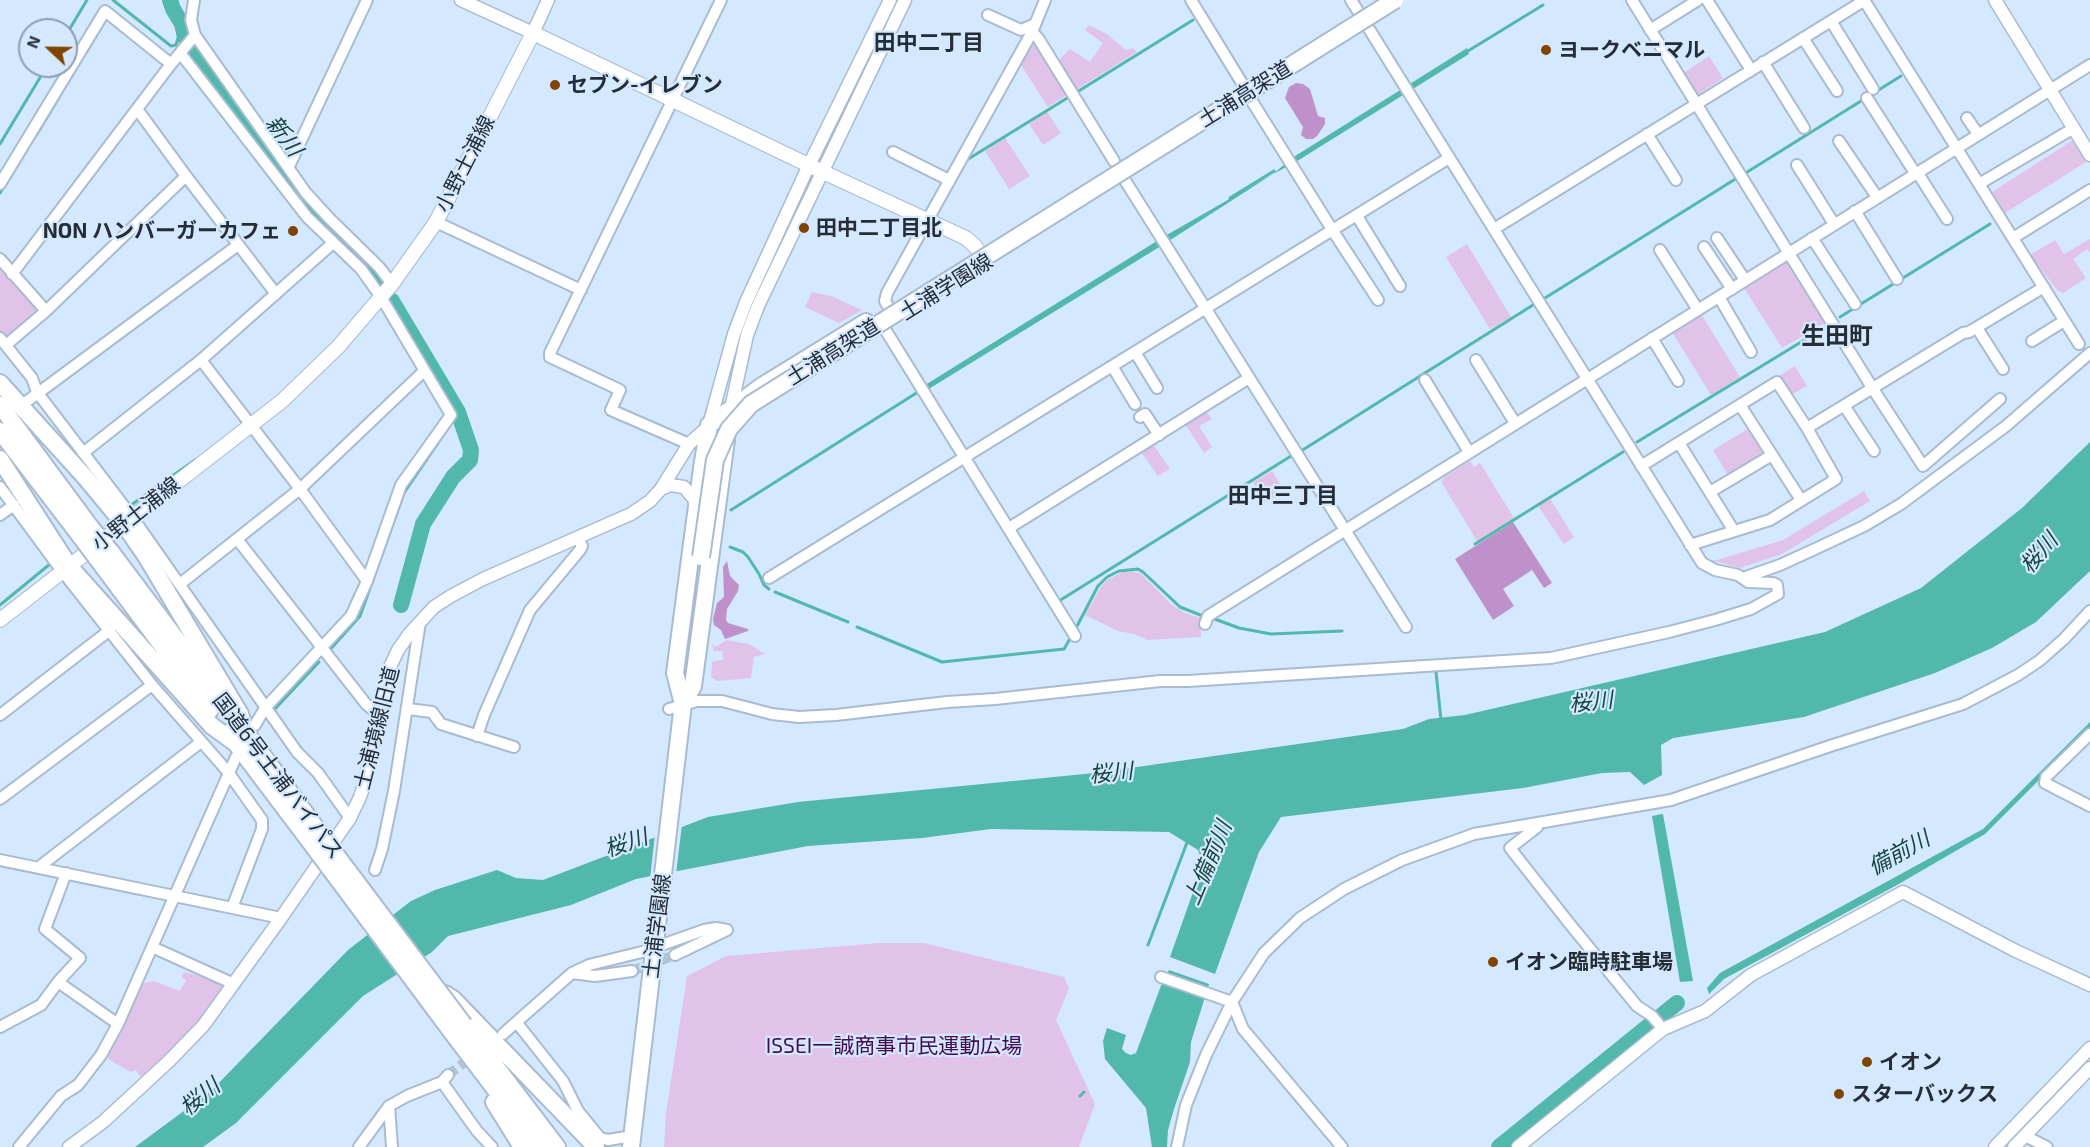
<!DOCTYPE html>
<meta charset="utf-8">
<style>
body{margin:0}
#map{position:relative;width:2090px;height:1147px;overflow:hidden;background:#d4e8ff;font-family:"Exo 2",sans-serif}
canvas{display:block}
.north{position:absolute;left:18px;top:18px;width:60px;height:60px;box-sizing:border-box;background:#d4e8ff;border:2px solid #8e9dae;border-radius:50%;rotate:292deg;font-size:16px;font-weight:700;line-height:24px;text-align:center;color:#252d35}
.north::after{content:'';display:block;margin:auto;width:21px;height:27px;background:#804400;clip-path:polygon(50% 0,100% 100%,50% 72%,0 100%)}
</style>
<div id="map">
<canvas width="2090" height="1147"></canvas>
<div class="north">N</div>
</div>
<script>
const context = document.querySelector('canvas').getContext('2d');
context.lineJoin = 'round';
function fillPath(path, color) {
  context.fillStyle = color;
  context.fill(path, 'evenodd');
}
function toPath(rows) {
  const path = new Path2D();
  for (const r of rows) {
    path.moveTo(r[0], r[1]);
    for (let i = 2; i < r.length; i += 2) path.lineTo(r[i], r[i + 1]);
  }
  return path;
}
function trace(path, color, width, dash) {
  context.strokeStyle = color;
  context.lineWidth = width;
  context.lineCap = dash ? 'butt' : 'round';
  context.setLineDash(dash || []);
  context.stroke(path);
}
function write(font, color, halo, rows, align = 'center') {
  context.font = font + ' "Exo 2","Noto Sans JP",sans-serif';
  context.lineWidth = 4.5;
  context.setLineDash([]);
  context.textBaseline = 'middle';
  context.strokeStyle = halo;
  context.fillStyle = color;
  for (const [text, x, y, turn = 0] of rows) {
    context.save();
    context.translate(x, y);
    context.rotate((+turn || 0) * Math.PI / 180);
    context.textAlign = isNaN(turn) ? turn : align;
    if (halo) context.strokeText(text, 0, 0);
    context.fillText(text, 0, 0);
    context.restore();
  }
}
const green = toPath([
 [1089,25,1107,34,1126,50,1133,48,1137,52,1077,89,1059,60,1070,49,1090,62,1103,43,1085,30],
 [1033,40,1067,95,1048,107,1019,62],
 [1709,56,1723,78,1696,96,1682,74],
 [1047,112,1061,133,1043,145,1029,124],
 [1005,138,1030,176,1009,189,985,151],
 [2073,140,2086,162,2005,213,1992,192],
 [2090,239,2090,253,2087,249,2073,259,2086,278,2063,293,2057,290,2030,255,2055,240,2064,254],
 [1467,244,1511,317,1490,329,1446,257],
 [1787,258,1827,322,1782,348,1743,286],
 [0,267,43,311,7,342,0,334],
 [812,292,831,296,862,310,839,323,805,307],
 [1701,314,1740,377,1711,395,1672,332],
 [1795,366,1807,386,1791,395,1779,376],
 [1206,411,1212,419,1199,426,1212,447,1204,453,1185,424],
 [1751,427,1766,453,1729,477,1713,450],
 [1153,444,1170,469,1158,476,1141,452],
 [1470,461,1474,467,1480,463,1514,518,1477,541,1442,483,1443,478],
 [1272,471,1285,492,1265,502,1253,482],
 [1864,491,1870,501,1782,554,1740,568,1711,560,1717,560,1783,540],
 [1550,499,1574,537,1564,544,1538,506],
 [1125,571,1140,573,1172,605,1183,612,1200,618,1201,637,1148,640,1134,634,1118,631,1085,615,1101,587,1107,580],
 [726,640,749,644,765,654,754,657,751,678,717,681,711,677,712,662,724,659,722,652,724,651,714,651,712,644,716,647],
 [879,943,924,943,1064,977,1069,988,1056,1020,1095,1104,1079,1147,664,1147,666,1113,687,976,726,956],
 [183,972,231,984,201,1024,144,1079,139,1075,136,1070,130,1072,104,1056,144,983,154,981,180,991,186,980,182,978]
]);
const forest = toPath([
 [1296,83,1303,84,1310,89,1318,116,1325,118,1325,124,1317,136,1313,139,1306,139,1301,135,1303,127,1285,98,1289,87],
 [1513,522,1552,583,1544,588,1532,570,1503,589,1514,606,1493,620,1455,559],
 [727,561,730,576,739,585,738,591,727,609,726,620,728,623,748,629,748,631,725,639,721,630,714,625,713,619,717,603,724,597,723,567]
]);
const water = toPath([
 [1467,48,1469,54,1294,163,1273,174,1161,246,919,395,917,390,1165,236,1273,174,1292,158],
 [2090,442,2090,571,2036,622,1992,648,1935,673,1804,717,1673,738,1661,745,1662,775,1644,785,1630,772,1602,773,1523,788,1281,817,1259,852,1215,974,1170,957,1203,864,1198,850,1169,832,991,829,922,838,808,846,636,879,571,905,448,936,432,952,363,996,236,1123,203,1147,135,1147,211,1091,348,950,411,901,435,890,497,870,516,878,543,880,708,817,798,802,1095,773,1403,729,1429,719,1465,715,1825,632,1921,588,2022,508],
 [2090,722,2090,729,1985,834,1897,885,1724,979,1709,994,1707,988,1720,973,1983,829],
 [1662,814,1663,814,1693,981,1680,982,1652,816],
 [1169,970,1209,984,1191,1042,1190,1062,1174,1109,1168,1130,1167,1147,1152,1147,1146,1108,1105,1059,1103,1041,1107,1028,1126,1035,1122,1049,1126,1053,1131,1055,1136,1053,1162,983]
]);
const pier = toPath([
 [682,824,676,874,650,879,655,834]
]);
const stream = toPath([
 [113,0,171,46,176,45,182,24],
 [66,35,87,0],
 [1468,51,1543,5],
 [1077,92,1193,20],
 [37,134,58,99],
 [0,144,47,66],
 [965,161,1069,97],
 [1744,174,1901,76],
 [0,193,5,185],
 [1230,198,1274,171],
 [1545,298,1737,178],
 [1840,317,1990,224],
 [1637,442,1829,325],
 [1301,451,1533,305],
 [131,505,195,460],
 [731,510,918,392],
 [1475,544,1623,452],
 [730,547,743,552,748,557,759,574,764,585,769,589],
 [775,592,848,622],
 [1059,601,1291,456],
 [0,605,50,564],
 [1212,618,1239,628,1271,634,1342,631],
 [857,627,942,662,1064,649,1071,637],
 [1076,628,1098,586,1107,577,1119,571,1138,569,1143,572,1180,607,1203,616],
 [328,652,360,616,404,493,446,431],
 [1436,672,1441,720],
 [273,711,319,662],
 [1148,945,1188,840],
 [1080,1096,1084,1092]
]);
const river = toPath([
 [170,0,173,9,182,24,185,37,205,70,294,188,314,211,365,262,382,285],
 [392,301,458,412,471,450,470,460,453,477,423,524,401,605],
 [1499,1147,1677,1003]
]);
const minorTunnel = toPath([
 [632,971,675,955],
 [448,1075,474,1055]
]);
const minor = toPath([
 [194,0,191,20,195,35,306,193,329,218,379,267,392,284],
 [1191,0,1245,88],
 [1632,0,1873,389,1923,466,2000,399],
 [1707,0,1751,70],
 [1864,0,2079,344],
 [988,15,1021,30,1035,24],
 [1831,21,1873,89],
 [1650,30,1698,0],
 [1032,32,1038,38,1114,161],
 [1803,38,1837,91],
 [181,54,307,217,361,269,381,297,451,415,401,485,367,581,351,616,265,708,255,725],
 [1763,62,1804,128],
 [1867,98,1915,173],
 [1253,103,1333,231,1378,300],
 [137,109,186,176,276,294],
 [1967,118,1978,134],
 [1647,134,1676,180],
 [1839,141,1877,197],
 [893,152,949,180],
 [1797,165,1834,224],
 [289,166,367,0],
 [1917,172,1947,219],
 [1126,182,1406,627],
 [0,184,105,11,171,64],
 [1979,184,2074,128],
 [1855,211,1897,279],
 [1357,216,1400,286],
 [436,222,581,290],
 [1494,229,1865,0],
 [1717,238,1745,280],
 [1812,238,1855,304],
 [2013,238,2090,190],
 [1704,247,1732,289],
 [1660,250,1698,310],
 [0,259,46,311],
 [12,274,171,64,195,35],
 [1719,297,1751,352],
 [889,308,885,301,887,293,1032,32,1045,0],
 [883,326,1075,636],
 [1977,328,2003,369],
 [0,338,32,378,37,392,133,518,297,752,318,773,350,818],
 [1652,338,1678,381],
 [2032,341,2064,321],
 [6,345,46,311,186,176],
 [1135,352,1157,388],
 [201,360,300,489,367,581],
 [1476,360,1515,423],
 [1112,366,1135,404],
 [1425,380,1469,452],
 [26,402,238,245],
 [1740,405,1801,500],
 [1845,407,1874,451],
 [1140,417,1145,414,1159,435],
 [1807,428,1963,333,1969,332,2044,287],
 [1679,443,1734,531],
 [689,444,611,410,620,390,550,357,550,353,721,0],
 [83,453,201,360,333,243],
 [1641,466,1777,382,1807,428,1836,479,1770,520,1690,545],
 [0,487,62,571,152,685,228,772,262,820,262,829,232,908],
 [1710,492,1772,455],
 [0,515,14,505],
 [1009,528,1249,378],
 [237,539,366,704,378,714],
 [769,578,1449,158],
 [1743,578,1780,565,1815,549,1864,526,1901,504,2006,426,2090,353],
 [180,584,300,489,424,371],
 [1205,624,1208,616,2090,65],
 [408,709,432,712,441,724,514,747],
 [669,709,697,701,722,701,772,714,799,717,836,715,947,702,995,699,1160,681,1188,681,1551,658,1669,632,1715,620,1751,609,1778,594,1777,585,1773,583,1748,582,1738,575,1715,570,1702,563,1351,0],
 [0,715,110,630],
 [2090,734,2046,777,2045,783,2090,806],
 [477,736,484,715,530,610,580,550,582,546,578,538],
 [0,799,152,685],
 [1539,823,1537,827,1510,848,1569,923,1637,1006,1652,1016,1663,1029],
 [0,860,281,918],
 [39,867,201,742],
 [375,870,382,849,394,791,420,622],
 [152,947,234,984],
 [675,955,727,930],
 [572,973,595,976,632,971],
 [1161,977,1232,1002,1243,1029,1342,1147],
 [58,982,80,958,45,929,66,873],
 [517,1023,563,1081,578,1111,600,1138,608,1140,632,1136],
 [0,1027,41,1005,58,982,118,1024,236,757],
 [503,1034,572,973,589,965,642,952,704,930,716,928,727,930],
 [442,1082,477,1131,492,1147],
 [389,1106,392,1147],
 [2025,1136,2047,1147],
 [19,1147,61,1096,78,1085,101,1055,118,1024],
 [359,1147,389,1106,407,1096,442,1082,448,1075],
 [1177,1147,1186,1105,1206,1055,1232,1002,1264,953,1300,918,1344,889,1402,860,1474,834,1671,800,1830,746,1963,704,2018,675,2039,661,2064,639,2090,611]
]);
const tertiary = toPath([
 [461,0,533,33,548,0],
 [1995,0,2090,155],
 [730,413,747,335,758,306,905,0],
 [709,425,734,334,746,302,809,165,890,0],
 [661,489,670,485,684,487,694,499,696,506],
 [69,1147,103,1122,169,1061,203,1026,281,918,350,818,360,797,366,779,378,714,390,667,398,650,410,633,434,607,451,596,483,579,631,514,650,501,661,489,689,444,710,425],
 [1518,1147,1663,1029,1705,1011,1751,975,1903,892,2016,951,2090,985],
 [1995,1147,2090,1048],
 [2014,1147,2090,1068]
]);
const secondary = toPath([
 [0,620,282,401,338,347,392,284,436,222,533,33,823,172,966,238,975,246,986,262]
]);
const primary = toPath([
 [683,704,693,686,726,440],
 [683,704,675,673,702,468,709,425,762,386,866,322],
 [631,1147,684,695]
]);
const trunk = toPath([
 [0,383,85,477,124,524,146,556,240,714,245,730],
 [0,405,91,528],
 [0,431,81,537],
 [0,459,69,566,212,726,234,742],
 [111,552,222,700],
 [99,561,210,710],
 [239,723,324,839],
 [228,733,314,847],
 [445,994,453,999,596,1147],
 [465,1026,557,1147],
 [454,1035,539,1147],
 [494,1102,522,1147]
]);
const primaryBridge = toPath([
 [701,557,715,460,729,429,751,404,1395,0]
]);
const trunkBridge = toPath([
 [91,528,111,552],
 [81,537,99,561],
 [324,839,464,1025],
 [314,847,454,1035]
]);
const markers = [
 [1546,50,6,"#804400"],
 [555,85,6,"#804400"],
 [804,228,6,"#804400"],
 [293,231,6,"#804400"],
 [1493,962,6,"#804400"],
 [1867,1062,6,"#804400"],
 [1839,1094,6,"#804400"]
];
const poiNames = [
 ["ヨークベニマル",1558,50],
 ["セブン-イレブン",567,85],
 ["田中二丁目北",816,228],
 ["NON ハンバーガーカフェ",281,231,"right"],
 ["イオン臨時駐車場",1505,962],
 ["イオン",1879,1062],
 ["スターバックス",1851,1094]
];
const streetNames = [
 ["土浦高架道",1245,94,-32],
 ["小野土浦線",465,164,-63],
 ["土浦学園線",946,287,-32],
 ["土浦高架道",833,352,-32],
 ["小野土浦線",136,514,-38],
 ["土浦境線旧道",377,728,-76],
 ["国道6号土浦バイパス",278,776,53],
 ["土浦学園線",657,926,-83]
];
const parkNames = [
 ["ISSEI一誠商事市民運動広場",894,1046]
];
const neighbourhoodNames = [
 ["田中二丁目",929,43],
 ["田中三丁目",1283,496]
];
const waterNames = [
 ["新川",284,136,53],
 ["桜川",2039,553,-49],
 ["桜川",1591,702,-6],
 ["桜川",1111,773,-6],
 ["桜川",626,843,-19],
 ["備前川",1899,853,-29],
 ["上備前川",1208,863,-67],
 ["桜川",200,1097,-39]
];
const quarterNames = [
 ["生田町",1837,336]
];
fillPath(green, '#e1c3ea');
fillPath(forest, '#be91cb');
fillPath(water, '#52b8ac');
fillPath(pier, '#d4e8ff');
trace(stream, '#52b8ac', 3);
trace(river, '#52b8ac', 16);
trace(minorTunnel, '#b1c3d7', 10, [10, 5]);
trace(minor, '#a8bbd1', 14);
trace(tertiary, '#a8bbd1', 15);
trace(secondary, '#a8bbd1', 16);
trace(primary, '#a8bbd1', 20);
trace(trunk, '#a8bbd1', 20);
trace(minor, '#fff', 10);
trace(tertiary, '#fff', 12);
trace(secondary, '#fff', 14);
trace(primary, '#fff', 16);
trace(trunk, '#fff', 16);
trace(primaryBridge, '#a8bbd1', 20, []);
trace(trunkBridge, '#a8bbd1', 20, []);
trace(primaryBridge, '#fff', 16);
trace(trunkBridge, '#fff', 16);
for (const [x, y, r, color] of markers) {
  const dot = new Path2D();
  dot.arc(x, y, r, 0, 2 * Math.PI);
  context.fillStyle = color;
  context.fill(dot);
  trace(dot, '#d4e8ff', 2);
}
write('bold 21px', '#252d35', '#d4e8ff', poiNames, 'left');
write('21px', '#252d35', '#d4e8ff', streetNames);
write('21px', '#440a52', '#d4e8ff', parkNames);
write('bold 22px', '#252d35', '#d4e8ff', neighbourhoodNames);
write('italic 22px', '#16443f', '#d4e8ff', waterNames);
write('bold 24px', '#252d35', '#d4e8ff', quarterNames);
</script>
